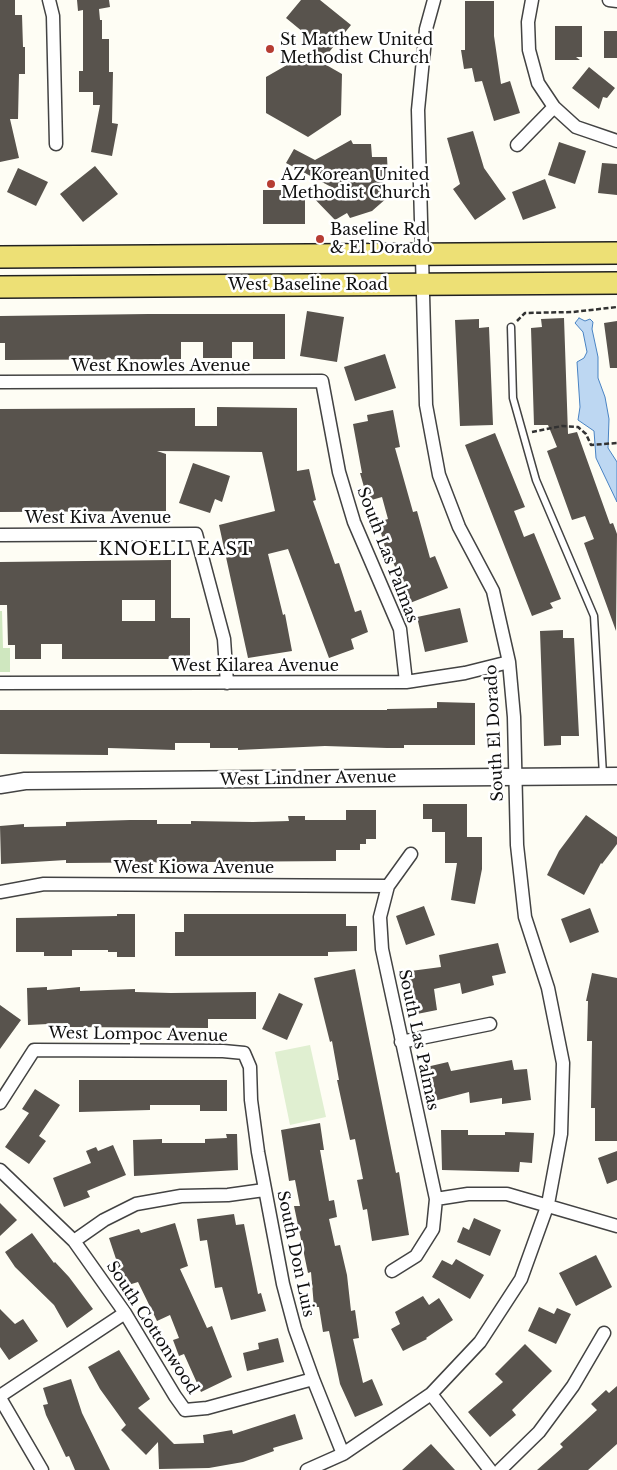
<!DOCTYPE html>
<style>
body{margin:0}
canvas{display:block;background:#fefdf4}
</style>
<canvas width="617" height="1470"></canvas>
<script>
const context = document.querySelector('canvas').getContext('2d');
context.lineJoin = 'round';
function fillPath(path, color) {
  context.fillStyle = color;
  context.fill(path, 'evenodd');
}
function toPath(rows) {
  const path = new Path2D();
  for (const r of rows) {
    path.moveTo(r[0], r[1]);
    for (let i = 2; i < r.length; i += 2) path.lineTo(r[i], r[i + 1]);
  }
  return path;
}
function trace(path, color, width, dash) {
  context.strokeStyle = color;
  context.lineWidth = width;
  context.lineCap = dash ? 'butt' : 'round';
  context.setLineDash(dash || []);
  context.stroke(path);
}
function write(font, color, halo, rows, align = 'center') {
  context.font = font + ' "Libre Baskerville",serif';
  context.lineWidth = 5;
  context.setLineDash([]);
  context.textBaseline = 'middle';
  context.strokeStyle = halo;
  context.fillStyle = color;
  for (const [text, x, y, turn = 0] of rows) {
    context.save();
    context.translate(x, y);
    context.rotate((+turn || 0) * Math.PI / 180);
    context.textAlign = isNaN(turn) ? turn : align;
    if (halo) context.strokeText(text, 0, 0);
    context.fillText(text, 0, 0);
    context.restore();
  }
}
const green = toPath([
 [0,611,2,611,3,648,10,648,10,672,0,672]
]);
const pitch = toPath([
 [310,1045,326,1117,290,1125,275,1052]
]);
const water = toPath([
 [579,318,585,321,590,319,593,322,592,329,598,357,598,378,605,397,609,419,608,448,617,462,617,502,596,458,594,431,578,420,580,407,577,362,584,358,587,352,583,332,575,323,579,318]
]);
const building = toPath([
 [0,0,15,0,15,15,22,15,23,47,25,47,25,74,19,74,18,119,10,119,19,158,0,162],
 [77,0,109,0,110,7,99,9,100,20,102,20,102,39,109,39,109,72,113,72,112,123,118,124,112,156,91,152,100,105,93,105,93,92,79,92,79,71,83,71,83,10,78,11],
 [301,0,320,0,351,25,321,62,342,74,341,115,308,137,266,113,266,77,320,46,286,18],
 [465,1,494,1,494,36,501,84,510,81,520,113,494,121,482,81,475,82,472,68,464,69,461,50,465,50],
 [555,26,582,26,582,57,576,57,580,60,555,60],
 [604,31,617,31,617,58,604,58],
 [589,67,615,88,607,98,603,97,599,109,572,88],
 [473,131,484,168,506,199,475,220,453,189,460,184,447,138],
 [351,140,353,144,371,144,372,157,387,157,388,176,382,181,388,197,372,211,350,218,347,213,335,220,306,190,337,190,286,163,294,149,315,160],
 [559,142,586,151,575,184,548,175],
 [602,163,617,164,617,195,598,193],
 [95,166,118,194,83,222,60,194],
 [18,168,48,182,36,206,7,192],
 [545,179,556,208,523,220,512,192],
 [263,190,305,190,305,224,263,224],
 [307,311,344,317,337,362,300,356],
 [148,314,285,314,285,359,253,359,253,342,232,342,232,358,203,358,203,342,181,342,181,359,5,360,5,343,0,343,0,316],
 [564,318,568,434,577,432,610,524,613,523,617,534,616,631,584,543,594,539,585,516,572,520,547,451,557,447,548,425,534,425,531,328,542,327,541,319],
 [479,319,479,328,489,327,493,425,460,426,455,320],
 [617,321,617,368,610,368,604,323],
 [385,354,396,388,355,401,344,367],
 [217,407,297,408,297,471,309,469,316,500,313,501,335,564,339,563,355,612,361,610,368,632,351,639,354,649,329,658,288,549,268,554,283,615,285,614,292,651,248,658,219,525,275,511,262,452,157,451,166,454,166,511,0,512,0,409,195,408,195,426,217,426],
 [393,410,400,447,395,448,413,512,417,511,430,558,435,556,448,588,410,603,391,557,388,558,378,522,388,519,382,497,368,501,360,473,362,473,353,424,368,421,367,415],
 [495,433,525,507,514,511,516,516,524,537,534,533,561,599,550,603,553,608,532,616,465,445],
 [193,463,230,476,222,502,215,499,210,513,179,503],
 [171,560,171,618,190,618,190,659,62,659,62,644,41,644,41,659,15,659,15,645,8,645,7,605,0,605,0,562],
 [122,600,155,600,155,621,122,621],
 [460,608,468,642,425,652,417,617],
 [563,630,563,638,574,638,579,736,561,736,561,745,544,746,540,631],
 [437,702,475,703,475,745,404,745,404,748,387,748,325,746,238,750,238,748,210,748,210,743,175,743,175,750,108,748,108,755,0,754,0,710,387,710,387,709,437,708],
 [423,804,467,804,467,837,482,837,482,869,475,904,451,900,457,863,445,863,445,832,432,832,432,819,423,819],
 [346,810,376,810,376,839,366,839,366,844,360,844,360,850,336,850,336,861,66,863,66,860,1,864,0,826,24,824,24,827,66,826,66,822,130,820,157,820,157,824,191,824,191,821,253,822,289,821,288,816,305,816,305,820,346,820],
 [586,815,617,837,617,844,602,864,601,863,584,895,547,875,559,851],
 [424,906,435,935,406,945,396,916],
 [590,908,599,932,570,943,561,919],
 [117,914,135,914,135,957,117,957,117,952,108,952,108,950,72,950,72,956,44,956,44,952,16,952,16,918,117,916],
 [184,914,346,914,346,926,357,926,357,951,328,952,328,956,175,956,175,932,184,932],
 [498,943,506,973,492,976,494,985,462,994,460,983,434,989,437,1010,417,1014,415,1004,407,1005,403,972,441,967,439,955],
 [355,969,396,1173,399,1172,409,1235,372,1241,367,1209,363,1210,357,1180,363,1179,355,1139,350,1140,337,1080,339,1080,332,1041,330,1042,314,978],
 [592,973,617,978,617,1141,595,1141,595,1108,591,1108,592,1041,587,1041,588,1001,586,1001],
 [47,987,47,990,80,987,80,991,135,989,135,992,171,993,256,992,256,1019,208,1019,208,1028,68,1027,68,1023,28,1025,27,988],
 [279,993,303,1004,287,1040,262,1029],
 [0,1005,21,1020,0,1049],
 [512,1060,514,1070,527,1069,531,1100,502,1104,502,1098,470,1103,469,1092,430,1102,422,1068,448,1062,451,1071],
 [79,1080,227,1080,227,1111,200,1111,200,1105,150,1105,150,1110,79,1112],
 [35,1089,60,1105,39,1136,46,1141,29,1164,5,1147,29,1113,22,1109],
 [320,1123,324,1150,320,1150,329,1201,334,1200,337,1217,329,1219,335,1246,340,1245,347,1275,351,1311,355,1310,359,1338,353,1339,363,1383,372,1379,383,1405,355,1417,340,1384,329,1331,323,1332,319,1307,314,1307,311,1272,308,1273,294,1206,300,1206,295,1180,289,1181,281,1130],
 [441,1130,468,1130,468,1135,505,1135,505,1132,534,1133,532,1163,520,1162,519,1172,442,1170],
 [226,1134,237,1134,238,1170,134,1176,133,1140,162,1139,162,1143,205,1143,205,1139,227,1138],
 [113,1145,126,1175,87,1191,90,1197,64,1207,53,1178,91,1163,86,1151,96,1147,98,1151],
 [617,1151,617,1180,607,1184,598,1158],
 [0,1203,17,1220,0,1236],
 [234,1214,236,1225,244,1224,258,1294,261,1293,266,1311,231,1320,222,1287,215,1288,207,1240,200,1241,197,1219],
 [474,1218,501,1230,490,1256,457,1242,463,1227,469,1230],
 [175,1223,188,1266,180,1269,207,1328,212,1326,232,1377,201,1392,184,1354,179,1356,173,1340,179,1338,170,1315,157,1321,138,1282,125,1286,109,1238,139,1229,141,1233],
 [32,1233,54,1263,55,1262,69,1277,93,1309,67,1328,54,1305,15,1267,5,1252],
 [596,1255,612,1287,576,1306,559,1273],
 [456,1259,484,1275,470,1299,432,1277,442,1260,452,1265],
 [423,1296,429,1305,439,1298,453,1320,426,1338,427,1339,403,1351,391,1329,400,1324,395,1312],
 [539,1307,554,1314,557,1308,571,1314,556,1344,528,1331],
 [0,1309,15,1324,23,1319,38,1341,9,1360,0,1347],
 [278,1338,284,1362,247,1371,243,1353,259,1349,258,1343],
 [525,1344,552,1371,512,1410,516,1415,490,1437,468,1412,503,1382,495,1374],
 [119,1350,150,1399,138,1408,174,1444,204,1443,203,1435,232,1430,233,1434,295,1414,303,1439,273,1448,274,1451,243,1462,209,1468,159,1469,158,1442,146,1455,121,1430,126,1425,100,1389,88,1367],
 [71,1379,82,1413,110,1470,75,1470,69,1456,66,1457,46,1415,43,1405,48,1404,43,1388],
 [617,1386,617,1444,588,1470,537,1470,563,1447,560,1444,597,1410,591,1404,606,1390,609,1393],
 [431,1444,455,1470,402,1470,413,1460]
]);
const path = toPath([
 [517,321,525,313,573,312,617,307],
 [532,432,562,426,578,427,586,434,591,445,617,443]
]);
const service = toPath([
 [511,327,513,398,536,480,594,616,603,775]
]);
const minor = toPath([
 [49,0,53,16,56,144],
 [532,0,528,22,529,50,538,83,554,107,576,127,617,141],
 [609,0,617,1],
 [517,145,554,107],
 [0,382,322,381,339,472,354,522,400,629,406,682],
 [0,535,196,534,224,639,227,683],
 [0,683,406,682,465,673,509,662],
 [0,892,44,884,388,886],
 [401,1042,490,1024],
 [0,1103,34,1050,223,1051,244,1053,250,1067,251,1100,258,1152,283,1284,295,1329,313,1379,343,1454],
 [0,1170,74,1241,125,1313,175,1396,185,1410,207,1408,313,1379],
 [436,1199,468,1194,507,1194,617,1226],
 [74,1241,104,1220,136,1204,181,1196,228,1195,264,1190],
 [392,1271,416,1256,433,1229,436,1199,382,949,380,917,388,886,411,854],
 [431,1394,490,1470],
 [0,1396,125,1313],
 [0,1398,42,1470],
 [307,1470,343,1454,431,1394,480,1342,521,1279,548,1204,561,1134,563,1063,548,988,525,917,517,845,514,717,509,662,493,591,459,527,439,475,426,405,418,110,426,29,434,0],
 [500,1470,539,1432,573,1386,604,1333]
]);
const tertiary = toPath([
 [0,785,25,781,617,776]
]);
const primary = toPath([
 [0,257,617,253],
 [0,287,617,283]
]);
const markers = [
 [270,49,5,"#b63d32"],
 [271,184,5,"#b63d32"],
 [320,239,5,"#b63d32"]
];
const poiNames = [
 ["St Matthew United",280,40],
 ["Methodist Church",280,58],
 ["AZ Korean United",281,175],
 ["Methodist Church",281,193],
 ["Baseline Rd",330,230],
 ["& El Dorado",330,248]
];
const streetNames = [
 ["West Baseline Road",308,285],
 ["West Knowles Avenue",161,366],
 ["West Kiva Avenue",98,518],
 ["South Las Palmas",387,555,69],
 ["West Kilarea Avenue",255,666],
 ["South El Dorado",495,733,-93],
 ["West Lindner Avenue",308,779,-1],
 ["West Kiowa Avenue",194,868],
 ["West Lompoc Avenue",138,1035,1],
 ["South Las Palmas",418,1040,78],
 ["South Don Luis",295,1254,78],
 ["South Cottonwood",152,1328,57]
];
const neighbourhoodNames = [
 ["KNOELL EAST",176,550]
];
fillPath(green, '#cfe7bf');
fillPath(pitch, '#e0efd1');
fillPath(water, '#bdd7f2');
trace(water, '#4983c3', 1);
fillPath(building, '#58534d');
trace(service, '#434343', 9);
trace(minor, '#434343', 15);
trace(tertiary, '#434343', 19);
trace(primary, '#212121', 24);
trace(path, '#323232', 2.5, [5, 2.5]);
trace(service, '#fff', 6);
trace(minor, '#fff', 12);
trace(tertiary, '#fff', 16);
trace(primary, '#ede075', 21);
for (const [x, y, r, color] of markers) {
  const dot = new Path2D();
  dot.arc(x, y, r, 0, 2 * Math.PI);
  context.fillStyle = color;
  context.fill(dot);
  trace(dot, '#fff', 2);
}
write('16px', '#101010', '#fff', poiNames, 'left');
write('16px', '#101010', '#fff', streetNames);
context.letterSpacing = '1px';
write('18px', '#101010', '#fff', neighbourhoodNames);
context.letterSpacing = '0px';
</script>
